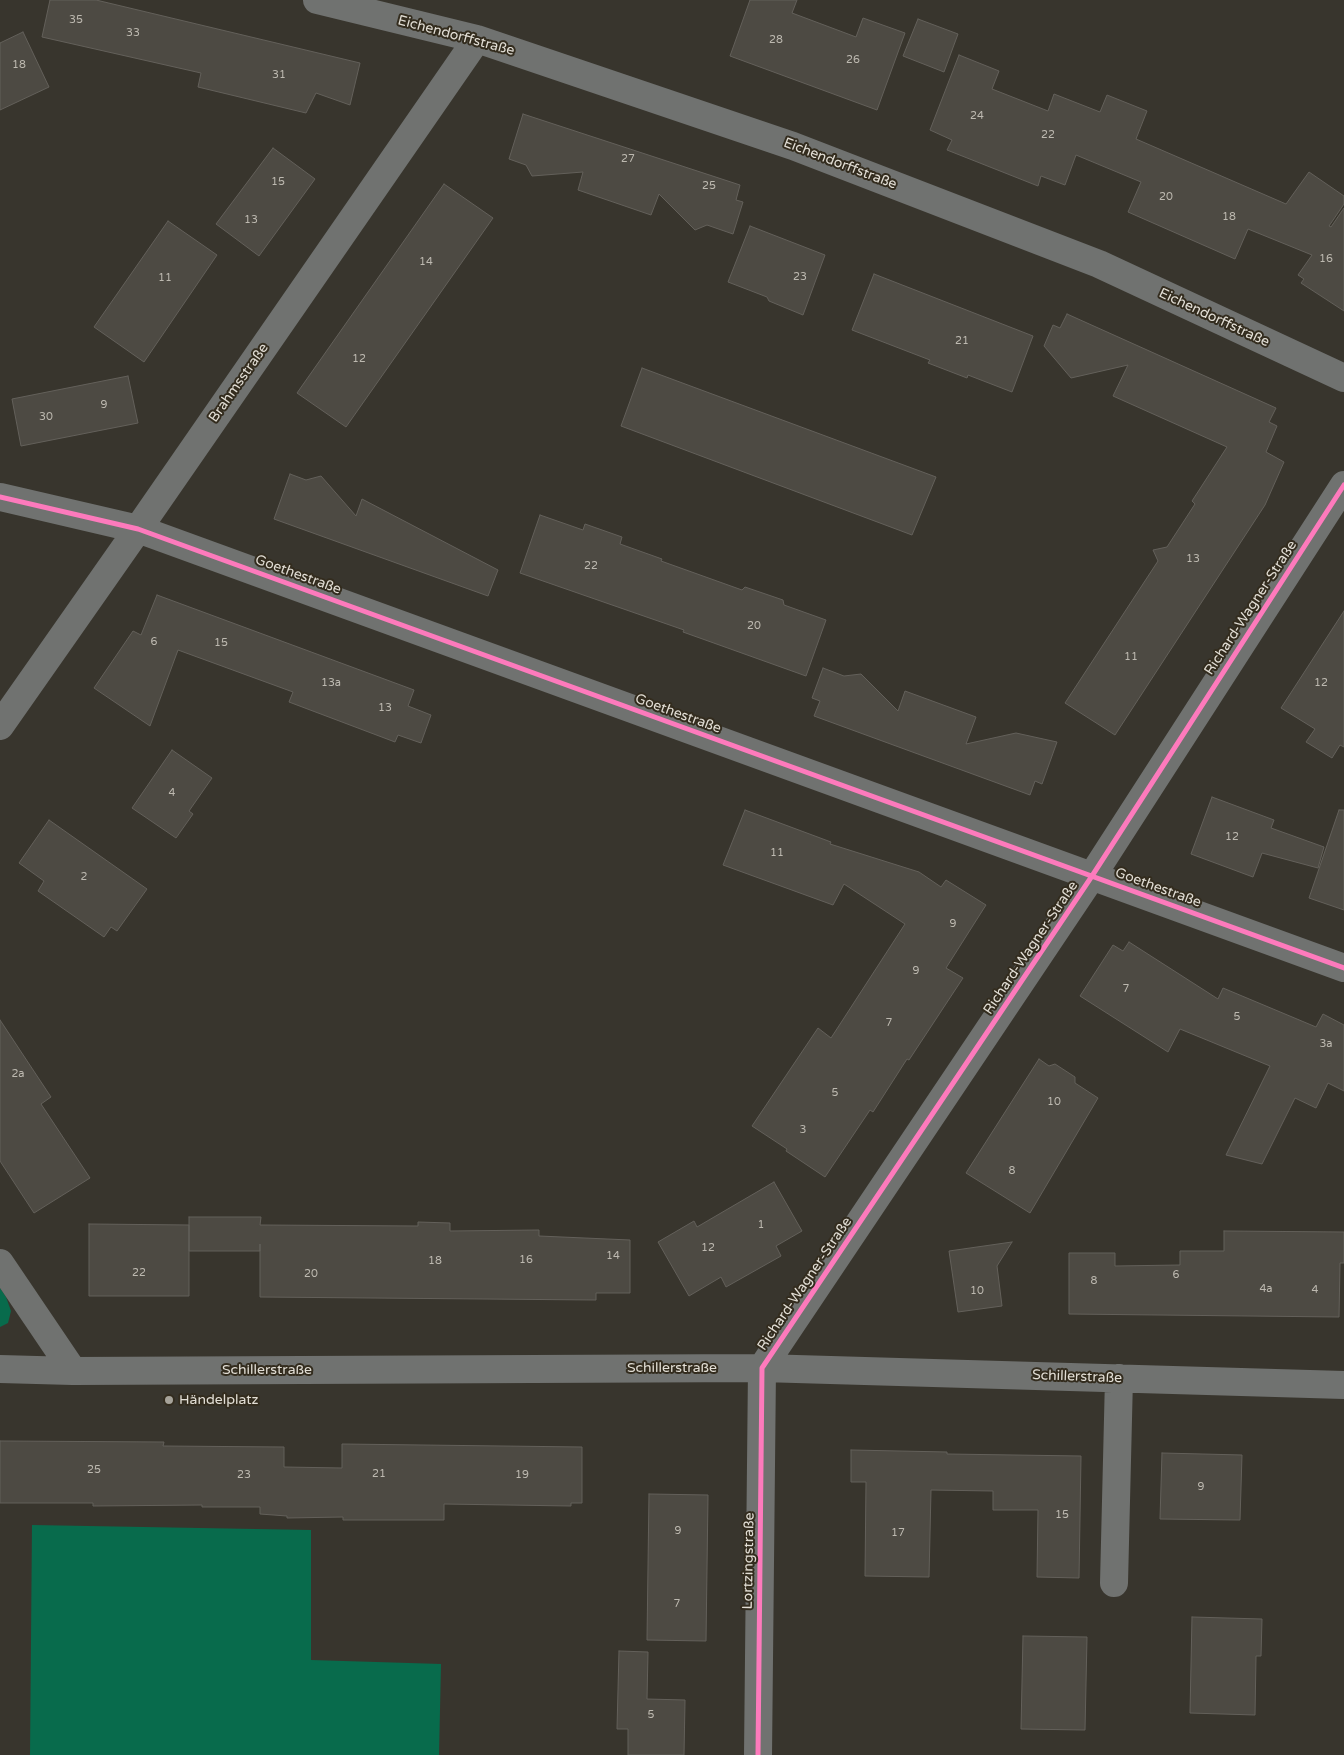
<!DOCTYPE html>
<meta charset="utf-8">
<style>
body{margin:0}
canvas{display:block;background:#38352d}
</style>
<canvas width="1344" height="1755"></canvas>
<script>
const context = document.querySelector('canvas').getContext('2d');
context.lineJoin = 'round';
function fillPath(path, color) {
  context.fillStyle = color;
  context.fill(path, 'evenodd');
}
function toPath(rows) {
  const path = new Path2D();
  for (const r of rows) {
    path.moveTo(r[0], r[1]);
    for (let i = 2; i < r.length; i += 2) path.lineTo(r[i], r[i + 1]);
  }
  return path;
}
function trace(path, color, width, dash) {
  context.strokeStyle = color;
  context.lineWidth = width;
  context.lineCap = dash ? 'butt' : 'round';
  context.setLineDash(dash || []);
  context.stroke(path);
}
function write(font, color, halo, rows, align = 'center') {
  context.font = font + ' "Varela Round",sans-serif';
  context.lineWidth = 4;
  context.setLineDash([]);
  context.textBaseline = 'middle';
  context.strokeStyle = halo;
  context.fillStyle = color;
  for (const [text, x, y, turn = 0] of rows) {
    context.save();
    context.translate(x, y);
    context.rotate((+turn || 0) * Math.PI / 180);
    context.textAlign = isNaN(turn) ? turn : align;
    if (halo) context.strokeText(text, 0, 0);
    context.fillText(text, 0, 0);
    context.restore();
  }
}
const green = toPath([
 [0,1288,6,1297,11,1311,8,1323,0,1327],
 [32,1525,311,1530,311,1660,441,1664,439,1755,30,1755]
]);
const building = toPath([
 [50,0,96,0,360,63,350,105,316,93,306,113,198,87,201,73,42,37,50,0],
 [750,0,797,0,792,13,856,37,863,18,905,33,877,110,730,56,750,0],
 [918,19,958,34,944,72,903,56,918,19],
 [23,32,49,87,0,110,0,43,23,32],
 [959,55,999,71,992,89,1048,111,1054,94,1100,112,1107,95,1147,111,1136,139,1286,204,1309,172,1344,196,1344,204,1329,226,1331,227,1344,208,1344,311,1301,283,1304,279,1298,275,1312,255,1248,229,1235,259,1128,212,1141,182,1076,155,1065,185,1041,176,1038,186,947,150,952,140,930,130,959,55],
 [523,114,740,185,736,200,743,202,733,234,707,225,695,230,659,194,651,215,578,190,583,172,532,176,526,165,509,159,523,114],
 [273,148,315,179,259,256,216,224,273,148],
 [444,184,493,218,346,427,297,393,444,184],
 [168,221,217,255,144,362,94,327,168,221],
 [750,226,825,255,803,315,769,301,767,297,728,282,750,226],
 [874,274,1033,336,1012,392,968,375,967,378,928,363,930,360,852,330,874,274],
 [1067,314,1276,408,1269,422,1277,426,1266,452,1284,462,1265,505,1115,735,1065,703,1158,561,1153,550,1167,547,1195,504,1192,501,1227,447,1113,396,1128,365,1071,378,1044,346,1053,325,1060,328,1067,314],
 [642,368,936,477,912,535,621,426,642,368],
 [128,376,138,423,21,446,12,399,128,376],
 [290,474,306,480,321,476,356,516,362,499,498,570,488,596,274,519,290,474],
 [540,515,583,530,585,524,622,537,620,544,662,559,661,561,742,590,745,587,783,600,784,605,826,620,806,676,683,632,684,630,520,573,540,515],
 [157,595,414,690,408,706,431,715,421,743,398,735,395,742,289,702,293,692,178,650,150,726,94,688,133,631,141,635,157,595],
 [1344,611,1344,747,1340,745,1332,758,1306,742,1315,729,1281,708,1344,611],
 [823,668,844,676,861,674,898,711,905,691,976,717,966,744,1016,733,1057,742,1042,784,1035,781,1030,795,814,716,820,701,812,698,823,668],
 [172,750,212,778,189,811,193,814,176,838,132,808,172,750],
 [1212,797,1274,820,1271,828,1324,847,1318,868,1262,853,1253,877,1191,854,1212,797],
 [745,810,831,842,830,844,919,872,941,887,946,880,986,905,946,968,963,978,909,1060,907,1059,873,1112,870,1110,825,1177,786,1151,787,1149,752,1126,818,1028,831,1038,905,924,844,884,833,905,723,865,745,810],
 [1339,810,1344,810,1344,910,1309,898,1339,810],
 [49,820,147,889,117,931,111,927,104,937,38,891,44,881,19,863,49,820],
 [1129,942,1218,999,1223,988,1316,1027,1323,1014,1344,1025,1344,1091,1328,1083,1316,1108,1295,1098,1262,1164,1226,1155,1270,1066,1180,1029,1168,1052,1080,996,1113,945,1123,951,1129,942],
 [0,1020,51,1097,41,1104,90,1178,34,1213,0,1161,0,1020],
 [1039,1059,1049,1066,1055,1064,1075,1077,1075,1083,1098,1098,1030,1213,966,1173,1039,1059],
 [774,1182,802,1231,776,1246,781,1256,726,1287,721,1277,689,1296,658,1242,694,1221,697,1227,774,1182],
 [189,1217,261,1217,260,1225,418,1226,418,1222,450,1223,450,1231,539,1230,539,1236,630,1240,630,1293,596,1293,596,1300,260,1297,260,1244,260,1251,189,1251,189,1217],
 [89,1224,189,1225,189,1296,89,1296,89,1224],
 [1224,1231,1344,1232,1344,1263,1340,1263,1339,1317,1069,1314,1069,1253,1115,1253,1115,1266,1180,1265,1180,1251,1224,1251,1224,1231],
 [1012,1242,997,1266,1002,1306,958,1312,949,1251,1012,1242],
 [0,1441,164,1442,163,1446,284,1447,284,1467,342,1468,342,1444,582,1447,582,1503,571,1503,571,1506,444,1504,444,1520,343,1520,343,1517,287,1518,287,1516,260,1514,260,1507,202,1507,202,1505,93,1506,93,1503,0,1503,0,1441],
 [851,1450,947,1452,947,1454,1081,1456,1079,1578,1037,1577,1038,1510,993,1510,993,1491,931,1490,929,1577,865,1576,866,1482,851,1482,851,1450],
 [1162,1453,1242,1455,1240,1520,1160,1519,1162,1453],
 [649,1494,708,1495,706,1641,647,1640,649,1494],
 [1192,1617,1262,1619,1261,1656,1256,1656,1255,1715,1190,1713,1192,1617],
 [1023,1636,1087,1637,1085,1730,1021,1729,1023,1636],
 [619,1651,648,1652,647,1699,685,1700,684,1755,628,1755,628,1729,617,1729,619,1651]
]);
const minor = toPath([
 [317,0,477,39,793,146,1099,264,1344,378],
 [0,497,138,529,1344,968],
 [0,726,138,529,477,39],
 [0,1263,73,1371],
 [0,1369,73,1371,762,1368,1344,1385],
 [1114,1583,1119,1378],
 [758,1755,762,1368,1092,876,1344,485]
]);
const cycleway = toPath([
 [0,497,138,529,1344,968],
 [758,1755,762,1368,1092,876,1344,485]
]);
const markers = [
 [169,1400,5,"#a6a39a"]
];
const numberNames = [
 ["35",76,20],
 ["33",133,33],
 ["28",776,40],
 ["26",853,60],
 ["18",19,65],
 ["31",279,75],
 ["24",977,116],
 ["22",1048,135],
 ["27",628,159],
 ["15",278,182],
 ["25",709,186],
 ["20",1166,197],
 ["18",1229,217],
 ["13",251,220],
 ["16",1326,259],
 ["14",426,262],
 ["23",800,277],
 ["11",165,278],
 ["21",962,341],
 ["12",359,359],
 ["9",104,405],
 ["30",46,417],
 ["13",1193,559],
 ["22",591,566],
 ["20",754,626],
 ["6",154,642],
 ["15",221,643],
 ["11",1131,657],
 ["13a",331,683],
 ["12",1321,683],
 ["13",385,708],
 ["4",172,793],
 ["12",1232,837],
 ["11",777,853],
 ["2",84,877],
 ["9",953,924],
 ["9",916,971],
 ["7",1126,989],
 ["5",1237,1017],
 ["7",889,1023],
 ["3a",1326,1044],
 ["2a",18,1074],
 ["5",835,1093],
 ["10",1054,1102],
 ["3",803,1130],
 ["8",1012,1171],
 ["1",761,1225],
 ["12",708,1248],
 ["14",613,1256],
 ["16",526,1260],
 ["18",435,1261],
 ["22",139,1273],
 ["20",311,1274],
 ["6",1176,1275],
 ["8",1094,1281],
 ["4a",1266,1289],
 ["4",1315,1290],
 ["10",977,1291],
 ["25",94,1470],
 ["21",379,1474],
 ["23",244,1475],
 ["19",522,1475],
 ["9",1201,1487],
 ["15",1062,1515],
 ["9",678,1531],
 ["17",898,1533],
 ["7",677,1604],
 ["5",651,1715]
];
const streetNames = [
 ["Eichendorffstraße",456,36,15],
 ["Eichendorffstraße",840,164,21],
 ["Eichendorffstraße",1214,318,25],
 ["Brahmsstraße",239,383,-55],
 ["Goethestraße",298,575,20],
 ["Richard-Wagner-Straße",1251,608,-57],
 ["Goethestraße",678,714,20],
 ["Goethestraße",1158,888,20],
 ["Richard-Wagner-Straße",1031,948,-56],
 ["Richard-Wagner-Straße",805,1284,-56],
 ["Schillerstraße",672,1368],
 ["Schillerstraße",267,1370],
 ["Schillerstraße",1077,1377,2],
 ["Lortzingstraße",749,1561,-89]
];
const poiNames = [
 ["Händelplatz",179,1400]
];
fillPath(green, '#086b4c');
fillPath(building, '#4d4a43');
trace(building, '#63605a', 1);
trace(minor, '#707270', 28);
trace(cycleway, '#fd7abc', 5);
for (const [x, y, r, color] of markers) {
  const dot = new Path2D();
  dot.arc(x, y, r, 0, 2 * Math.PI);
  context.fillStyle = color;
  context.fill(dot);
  trace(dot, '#332c1e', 2);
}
write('11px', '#bdb9b0', null, numberNames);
write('14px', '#e2ded5', '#332c1e', streetNames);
write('14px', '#e2ded5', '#332c1e', poiNames, 'left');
</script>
